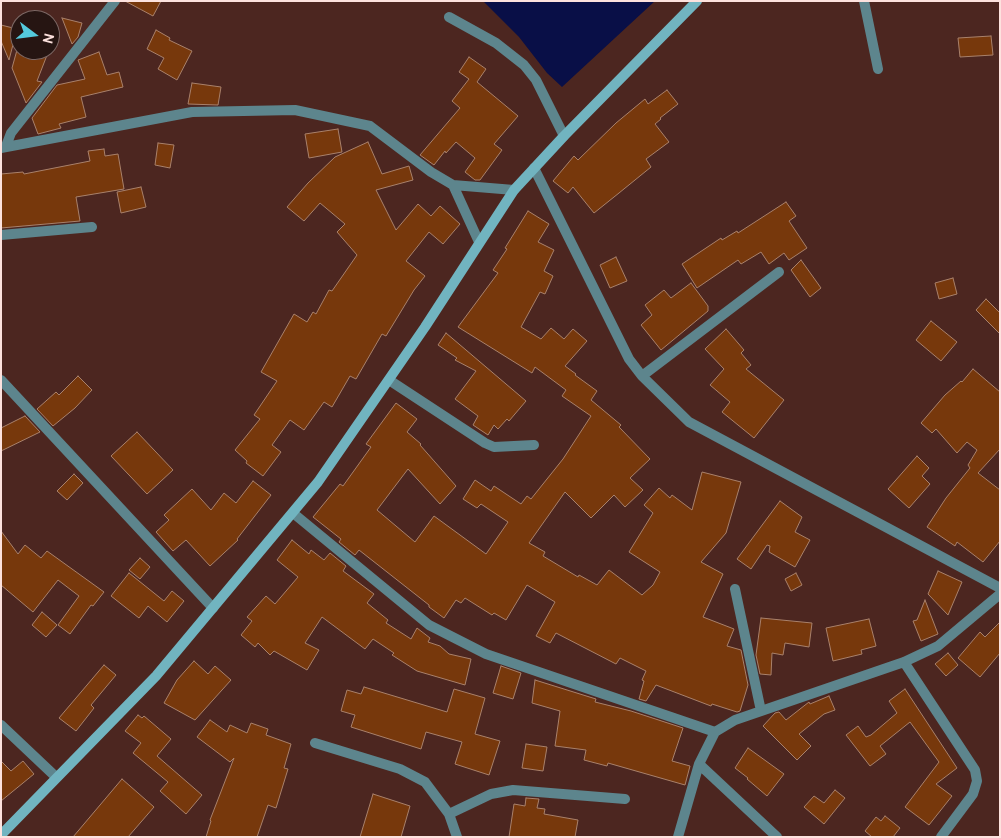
<!DOCTYPE html>
<style>
body{margin:0}
#map{position:relative;width:1001px;height:838px;overflow:hidden;background:#4c2620;font-family:Cabin,sans-serif}
canvas{display:block}
.frame{position:absolute;inset:0;border:2px solid #fde2de;pointer-events:none}
.north{position:absolute;left:10px;top:10px;width:50px;height:50px;box-sizing:border-box;background:#261512;border:1px solid #7c6764;border-radius:50%;rotate:105deg;font-size:14px;font-weight:700;line-height:20px;text-align:center;color:#fde2de}
.north::after{content:'';display:block;margin:auto;width:18px;height:22px;background:#54cadd;clip-path:polygon(50% 0,100% 100%,50% 72%,0 100%)}
</style>
<div id="map">
<canvas width="1001" height="838"></canvas>
<div class="frame"></div>
<div class="north">N</div>
</div>
<script>
const context = document.querySelector('canvas').getContext('2d');
context.lineJoin = 'round';
function fillPath(path, color) {
  context.fillStyle = color;
  context.fill(path, 'evenodd');
}
function toPath(rows) {
  const path = new Path2D();
  for (const r of rows) {
    path.moveTo(r[0], r[1]);
    for (let i = 2; i < r.length; i += 2) path.lineTo(r[i], r[i + 1]);
  }
  return path;
}
function trace(path, color, width, dash) {
  context.strokeStyle = color;
  context.lineWidth = width;
  context.lineCap = dash ? 'butt' : 'round';
  context.setLineDash(dash || []);
  context.stroke(path);
}
const water = toPath([
 [483,1,655,1,562,87,547,73,519,37]
]);
const building = toPath([
 [125,1,161,1,153,16,125,1],
 [62,18,82,23,78,37,72,44,62,18],
 [1,25,17,29,9,60,1,41,1,25],
 [156,30,170,38,169,40,192,51,177,80,158,69,164,58,147,49,156,30],
 [991,36,993,55,960,57,958,38,991,36],
 [17,50,49,50,37,81,42,82,26,103,12,68,17,50],
 [99,52,107,75,119,72,123,87,81,97,86,117,59,124,61,128,38,134,32,118,57,85,85,79,78,60,99,52],
 [469,57,486,69,477,82,518,116,494,144,502,150,480,180,475,180,465,172,475,158,456,142,446,153,445,151,434,165,420,155,460,108,452,101,469,79,459,72,469,57],
 [192,83,221,87,218,105,188,104,192,83],
 [667,90,678,104,660,118,661,119,655,124,669,142,646,159,651,167,619,193,594,213,573,187,568,193,553,181,574,156,578,160,616,123,645,99,648,104,667,90],
 [338,129,342,152,309,158,305,134,338,129],
 [368,142,382,174,409,166,413,180,376,190,396,230,418,204,431,216,440,206,460,224,443,244,429,232,406,261,425,276,414,290,386,336,382,334,356,379,350,376,332,407,324,402,304,430,290,420,272,445,281,452,263,476,246,463,247,461,235,450,260,419,254,415,277,381,261,372,294,314,307,322,313,312,316,314,329,290,332,291,357,255,337,232,345,224,320,203,304,221,287,207,308,183,335,157,368,142],
 [158,143,174,145,170,168,155,165,158,143],
 [104,149,105,156,118,154,124,189,76,197,80,221,1,228,1,174,23,172,24,174,90,161,88,151,104,149],
 [141,187,146,207,121,213,117,192,141,187],
 [786,202,796,216,789,221,807,248,789,260,784,253,769,264,761,252,741,264,738,260,697,288,682,264,721,238,722,240,737,231,738,233,786,202],
 [528,211,549,224,538,242,554,250,544,271,553,276,545,294,540,292,521,327,541,339,551,328,564,339,573,329,587,341,565,366,576,374,575,375,597,391,591,400,621,425,619,427,650,459,630,478,643,490,625,507,614,495,591,518,565,492,529,543,545,552,543,556,578,577,579,575,597,585,609,570,642,595,653,585,660,572,629,552,653,513,644,505,659,488,670,498,672,495,692,510,702,472,741,482,726,533,701,562,723,574,703,617,734,629,727,646,741,650,748,685,740,711,737,712,712,704,711,706,656,685,646,701,639,699,644,681,642,680,646,671,620,658,616,664,556,633,550,643,536,636,555,602,527,585,506,620,494,613,492,615,465,598,461,603,456,600,444,618,429,607,429,605,359,550,355,555,339,542,341,539,313,517,340,484,343,486,371,447,366,444,396,403,417,419,407,432,421,444,420,445,456,486,440,504,408,469,377,510,415,542,434,516,486,554,508,522,481,504,477,508,463,499,475,480,491,491,494,486,521,504,527,496,531,499,563,459,591,416,562,396,566,390,535,367,532,373,458,327,498,273,493,270,507,249,505,248,528,211],
 [616,257,627,281,610,288,600,265,616,257],
 [801,260,821,288,810,297,791,270,801,260],
 [953,278,957,294,939,299,935,283,953,278],
 [691,283,708,306,708,311,661,350,641,325,652,315,645,305,664,290,671,298,691,283],
 [986,299,1000,313,1000,334,976,310,986,299],
 [931,321,957,342,941,361,916,340,931,321],
 [726,329,744,350,741,353,751,365,746,369,784,400,754,438,722,412,730,402,710,385,724,369,705,349,726,329],
 [446,333,526,401,509,421,507,419,498,429,494,425,488,435,473,425,478,416,455,399,476,371,455,360,457,358,438,345,446,333],
 [973,369,1000,392,1000,449,978,473,1000,490,1000,541,983,562,957,542,955,546,927,527,946,498,970,468,968,465,977,450,967,442,957,453,936,429,932,433,921,423,945,395,961,381,962,382,973,369],
 [78,376,92,390,75,408,53,426,37,409,56,392,59,395,78,376],
 [25,416,40,432,1,451,1,428,25,416],
 [137,432,173,470,147,494,111,456,137,432],
 [917,456,929,468,922,476,930,484,909,508,888,489,917,456],
 [74,474,83,483,67,500,57,491,74,474],
 [253,481,271,495,237,539,238,540,210,566,186,540,173,551,156,532,169,520,164,515,192,489,211,510,224,493,236,503,253,481],
 [780,501,802,517,795,532,810,540,795,567,769,552,770,546,767,545,751,569,737,559,780,501],
 [1,531,18,554,25,545,41,558,47,551,104,592,93,606,91,605,70,634,58,625,79,596,58,580,33,612,1,585,1,531],
 [292,540,309,554,311,550,324,560,330,553,346,566,343,571,374,594,367,603,388,620,386,623,411,639,417,628,430,638,428,642,440,646,449,654,471,659,465,685,417,671,392,655,394,653,373,639,365,649,322,617,305,643,319,650,307,670,274,651,270,655,258,643,255,647,241,635,252,621,247,617,266,596,275,604,298,577,277,560,292,540],
 [140,558,150,567,140,579,129,570,140,558],
 [938,571,962,582,948,615,928,594,938,571],
 [129,573,164,601,172,591,184,601,167,622,148,606,139,618,111,596,129,573],
 [796,573,802,585,791,591,785,579,796,573],
 [925,600,938,634,921,641,913,621,917,620,925,600],
 [42,612,57,625,46,637,32,625,42,612],
 [761,618,812,623,809,647,785,643,783,655,772,653,771,675,760,674,756,655,761,618],
 [869,619,876,646,861,650,862,654,833,661,826,628,869,619],
 [1000,622,1000,653,980,677,958,658,980,632,985,637,1000,622],
 [948,653,958,665,946,676,935,664,948,653],
 [194,661,208,674,215,666,231,680,195,720,164,703,177,680,194,661],
 [104,665,116,675,91,705,94,708,76,731,59,718,104,665],
 [501,666,521,673,513,699,493,693,501,666],
 [535,680,596,699,595,702,631,711,683,728,672,761,690,766,685,785,608,763,607,766,584,760,586,750,555,746,560,711,532,703,535,680],
 [364,687,447,712,454,689,485,698,475,734,500,741,489,775,455,764,462,742,426,732,421,749,351,727,355,715,341,711,347,690,361,694,364,687],
 [905,689,957,768,936,784,952,796,929,825,905,807,939,762,910,722,880,746,886,754,870,766,846,735,858,726,866,737,871,735,897,713,889,701,905,689],
 [829,696,835,710,824,714,799,734,811,746,797,760,763,726,775,713,779,712,786,720,809,702,810,704,829,696],
 [138,715,142,718,144,716,171,739,157,756,202,795,186,814,160,791,168,782,133,753,141,743,125,731,138,715],
 [210,720,227,732,230,725,247,733,251,723,268,729,266,735,291,744,284,768,288,769,276,808,268,805,257,837,206,837,211,821,210,820,234,758,230,762,197,737,210,720],
 [526,744,547,747,543,771,522,768,526,744],
 [748,748,784,774,767,796,747,779,748,778,735,768,748,748],
 [1,761,11,771,23,761,34,774,1,801,1,761],
 [122,779,154,807,128,837,73,837,122,779],
 [835,790,845,798,824,824,804,807,814,796,824,803,835,790],
 [373,794,410,806,401,837,360,837,373,794],
 [526,798,539,799,537,808,545,809,544,814,578,820,575,837,509,837,514,804,525,806,526,798],
 [885,816,900,828,893,837,872,837,865,831,876,817,881,821,885,816]
]);
const lane = toPath([
 [864,1,878,69],
 [449,17,496,43,524,65,536,80,564,136],
 [389,380,485,443,494,447,534,445],
 [315,743,400,769,425,782,449,814,457,837],
 [449,814,491,794,513,790,625,799]
]);
const street = toPath([
 [6,146,11,133,115,1],
 [1,148,192,112,295,110,370,126,431,172,453,185],
 [534,168,629,359,642,376,689,422,1000,588],
 [1,235,92,227],
 [479,242,453,185,514,190],
 [642,376,779,272],
 [1,380,213,608],
 [293,513,429,625,486,654,715,732],
 [735,589,761,711],
 [904,662,975,770,977,781,973,794,941,837],
 [1,725,56,777],
 [699,764,777,837],
 [678,837,699,764,715,732,735,720,904,662,938,646,1000,594]
]);
const secondary = toPath([
 [1,835,156,676,318,482,425,327,514,190,564,136,697,1]
]);
fillPath(water, '#090f47');
fillPath(building, '#77380c');
trace(building, '#a9816b', 1);
trace(lane, '#5d858d', 10);
trace(street, '#5d858d', 10);
trace(secondary, '#71b4c0', 10);
</script>
